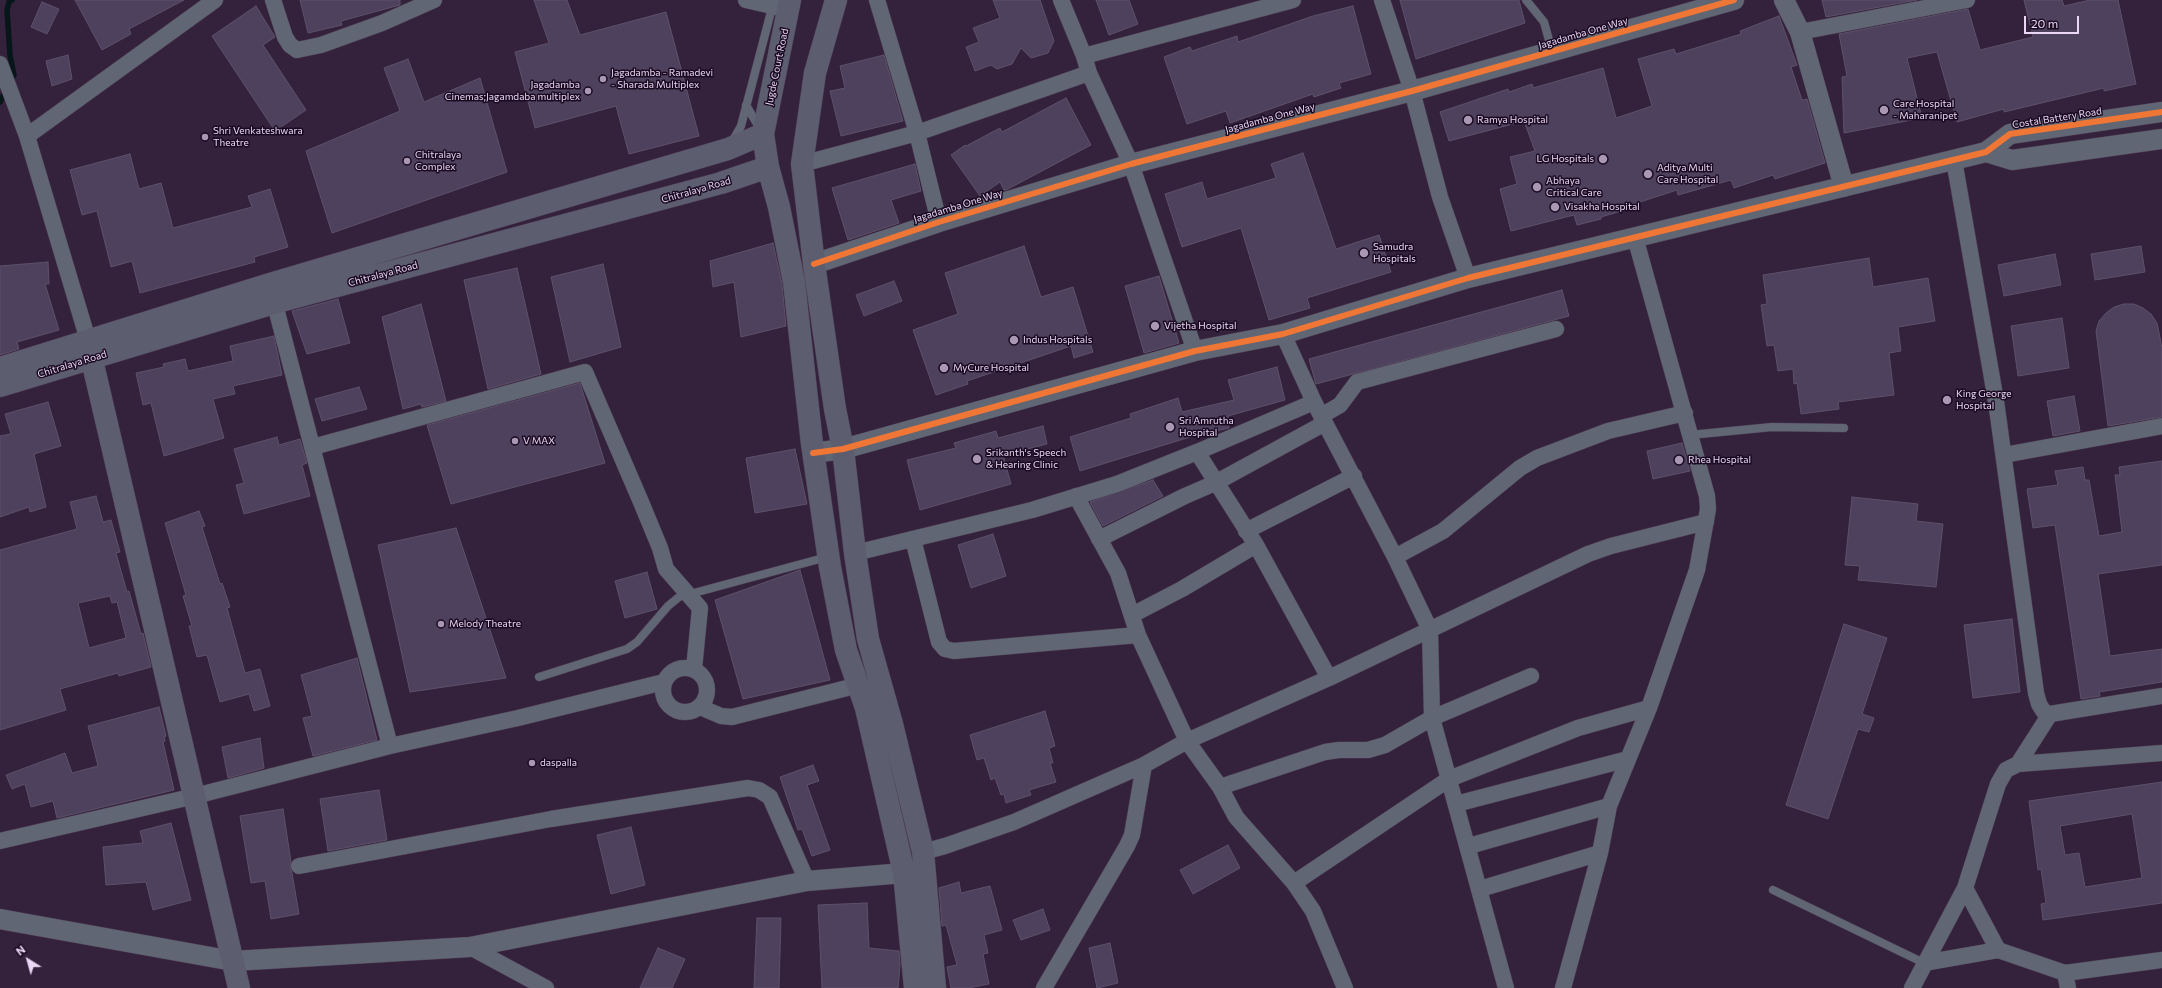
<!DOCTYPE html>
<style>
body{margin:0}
#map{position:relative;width:2162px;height:988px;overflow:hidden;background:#34213c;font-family:Commissioner,sans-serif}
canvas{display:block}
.north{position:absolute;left:8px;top:940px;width:40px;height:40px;-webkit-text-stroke:3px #190a20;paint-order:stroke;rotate:323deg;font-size:11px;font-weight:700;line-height:16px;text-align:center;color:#ead6f5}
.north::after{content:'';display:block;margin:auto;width:14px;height:18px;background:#ead6f5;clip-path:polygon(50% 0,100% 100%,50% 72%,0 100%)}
.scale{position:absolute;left:2024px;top:16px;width:55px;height:18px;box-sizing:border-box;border:2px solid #ead6f5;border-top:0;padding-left:5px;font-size:12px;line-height:14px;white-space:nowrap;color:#ead6f5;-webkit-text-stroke:3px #190a20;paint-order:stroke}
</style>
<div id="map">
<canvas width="2162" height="988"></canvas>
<div class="north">N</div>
<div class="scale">20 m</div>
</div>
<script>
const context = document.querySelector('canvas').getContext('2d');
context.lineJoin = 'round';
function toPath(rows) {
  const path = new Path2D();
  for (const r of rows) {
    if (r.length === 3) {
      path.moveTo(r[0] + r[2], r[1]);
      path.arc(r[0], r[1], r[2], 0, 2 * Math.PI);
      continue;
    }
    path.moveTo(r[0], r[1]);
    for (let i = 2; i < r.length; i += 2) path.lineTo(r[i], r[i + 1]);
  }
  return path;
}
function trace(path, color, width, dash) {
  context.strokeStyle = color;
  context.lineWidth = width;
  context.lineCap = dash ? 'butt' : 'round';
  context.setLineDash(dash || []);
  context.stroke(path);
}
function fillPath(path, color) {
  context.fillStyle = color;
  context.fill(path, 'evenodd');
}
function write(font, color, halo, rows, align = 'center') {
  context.font = font + ' Commissioner,sans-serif';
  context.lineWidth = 3;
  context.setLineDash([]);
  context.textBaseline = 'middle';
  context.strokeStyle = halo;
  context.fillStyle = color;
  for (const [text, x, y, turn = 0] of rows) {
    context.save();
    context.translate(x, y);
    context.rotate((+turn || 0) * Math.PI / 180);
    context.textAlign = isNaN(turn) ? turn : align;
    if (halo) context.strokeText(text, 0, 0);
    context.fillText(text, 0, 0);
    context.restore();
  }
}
const stream = toPath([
 [10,82,14,75,10,55,7,10,9,2,12,0],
 [0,102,6,90]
]);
const building = toPath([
 [75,0,184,0,129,29,131,34,102,50,75,0],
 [300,0,400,0,400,5,341,21,342,25,308,33,300,0],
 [534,0,567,0,580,35,666,12,699,136,629,154,616,106,535,128,515,52,549,43,534,0],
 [993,0,1040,0,1054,41,1048,53,1031,58,1021,48,1012,64,997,69,991,65,975,71,966,47,979,42,973,28,1000,18,993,0],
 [1096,0,1129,0,1138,24,1109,35,1096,0],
 [1400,0,1519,0,1525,23,1416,59,1400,0],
 [1822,0,1917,0,1826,17,1822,0],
 [2024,0,2062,0,2064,6,2090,0,2118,0,2136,84,2104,91,2104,88,2004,112,2004,109,1957,122,1937,52,1907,58,1922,118,1844,133,1842,77,1847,76,1839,34,1968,9,1980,50,2033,37,2024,0],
 [42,2,59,9,47,34,31,27,42,2],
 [256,6,275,37,263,45,306,110,275,131,212,36,256,6],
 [1353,6,1371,74,1339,83,1341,88,1314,97,1313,94,1230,123,1226,111,1187,124,1164,57,1190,47,1192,51,1237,36,1238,42,1313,16,1353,6],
 [1779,16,1797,65,1791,67,1802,100,1807,99,1825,163,1775,179,1773,175,1734,188,1731,180,1678,195,1677,190,1631,205,1632,208,1601,217,1601,219,1577,225,1574,215,1511,231,1500,189,1517,184,1510,157,1535,151,1524,121,1449,141,1440,112,1508,89,1509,92,1532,84,1533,88,1603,68,1616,118,1652,106,1638,59,1674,49,1676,54,1741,34,1740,31,1779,16],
 [68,55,72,79,52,86,46,61,68,55],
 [884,55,903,121,841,136,830,91,845,88,840,66,884,55],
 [408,59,424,102,480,78,507,172,332,233,306,151,400,111,384,68,408,59],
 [1066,98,1091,145,1006,190,1004,190,1000,182,980,196,951,155,965,145,966,146,1000,128,1002,132,1066,98],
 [1303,153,1336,249,1379,235,1391,272,1307,298,1310,308,1269,320,1241,228,1182,247,1165,194,1202,182,1207,199,1276,178,1271,164,1303,153],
 [130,154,139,189,161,183,173,228,252,207,248,196,270,189,288,247,254,257,255,262,140,293,132,261,111,267,97,211,82,215,70,170,130,154],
 [915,164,921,191,891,200,899,223,848,240,832,188,915,164],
 [773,243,782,284,786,326,741,337,734,282,713,287,710,261,773,243],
 [1024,246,1041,297,1073,287,1093,352,1074,358,1071,346,967,381,968,384,936,395,913,330,958,314,945,273,1024,246],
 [2141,246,2145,272,2095,280,2091,254,2141,246],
 [2055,254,2061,285,2004,296,1998,265,2055,254],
 [1869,258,1873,287,1928,278,1935,321,1898,327,1901,351,1889,353,1894,395,1838,402,1839,409,1801,414,1797,383,1794,384,1793,369,1778,371,1774,345,1767,346,1761,305,1767,304,1763,275,1869,258],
 [48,262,49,284,45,284,59,330,17,342,19,349,0,355,0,266,48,262],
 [603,264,621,347,570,362,551,277,603,264],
 [517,268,541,374,488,389,464,280,517,268],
 [1159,276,1179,343,1144,353,1125,286,1159,276],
 [894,281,902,301,864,316,856,295,894,281],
 [1562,290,1569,316,1316,384,1315,381,1309,359,1562,290],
 [338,299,350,343,307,354,292,311,338,299],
 [421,304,446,401,422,407,421,404,403,409,382,317,421,304],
 [2124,304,2134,304,2143,308,2151,314,2157,323,2162,348,2162,417,2108,426,2096,331,2099,321,2106,313,2114,307,2124,304],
 [2062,318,2069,368,2018,376,2011,326,2062,318],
 [274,336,282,375,233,386,235,394,213,399,224,438,164,456,151,403,143,405,136,373,164,367,163,364,185,359,188,371,233,361,230,346,274,336],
 [1277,367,1285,400,1228,416,1229,428,1190,437,1080,471,1070,437,1131,418,1130,414,1178,398,1182,412,1234,400,1228,380,1277,367],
 [580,383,605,463,451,504,427,425,580,383],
 [359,387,367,409,322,421,315,399,359,387],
 [2074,396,2080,431,2053,436,2047,401,2074,396],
 [48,402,61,446,34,454,46,507,30,512,29,507,0,517,0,436,11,434,5,414,48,402],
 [1043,426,1047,444,1003,455,1011,484,920,510,907,460,956,448,954,443,996,431,998,438,1043,426],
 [277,437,279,445,300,439,307,463,302,465,310,496,244,514,236,485,244,483,234,449,277,437],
 [1682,443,1690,471,1653,479,1647,451,1682,443],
 [795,449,807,504,755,513,746,458,795,449],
 [2162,461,2162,565,2098,574,2110,656,2162,649,2162,682,2099,692,2100,696,2081,699,2055,525,2033,528,2027,489,2058,485,2055,471,2083,467,2085,480,2089,480,2099,536,2122,532,2115,475,2120,475,2119,467,2162,461],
 [1153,480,1163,496,1103,526,1090,502,1153,480],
 [96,496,103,522,111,520,120,552,116,553,127,592,129,591,141,634,143,633,151,667,119,676,118,673,60,689,66,710,0,730,0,550,77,529,70,502,96,496],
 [110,596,112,603,117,602,126,638,89,648,78,603,110,596],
 [1852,497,1918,504,1916,521,1943,524,1936,587,1858,580,1860,566,1845,565,1852,497],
 [199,511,205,526,202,527,220,584,222,583,230,607,227,608,245,673,260,669,270,706,254,711,249,694,220,702,207,655,197,657,189,626,192,626,183,596,186,595,165,523,199,511],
 [456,528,506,678,410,692,378,545,456,528],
 [993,534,1006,576,971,588,958,545,993,534],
 [800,570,830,680,743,699,715,600,800,570],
 [647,572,657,609,625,618,615,581,647,572],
 [2012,619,2020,692,1973,698,1964,625,2012,619],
 [1844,624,1887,638,1862,714,1874,718,1869,732,1858,729,1828,819,1786,805,1844,624],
 [357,658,377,740,313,756,303,718,312,716,301,675,357,658],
 [159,707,166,736,164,737,165,741,163,742,174,790,57,818,53,801,31,807,25,784,12,789,6,775,65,753,72,773,98,766,88,726,159,707],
 [1045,711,1055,746,1049,748,1053,763,1050,763,1056,782,1029,790,1031,795,1006,803,1004,794,1001,795,995,778,991,780,984,758,977,760,970,735,1045,711],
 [260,738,264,768,228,778,222,747,260,738],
 [813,765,819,781,807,785,830,850,812,856,802,829,798,830,780,777,813,765],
 [2162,782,2162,903,2043,920,2041,904,2046,903,2041,869,2038,870,2029,801,2162,782],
 [2132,814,2142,878,2085,887,2079,853,2065,855,2060,826,2132,814],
 [379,790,387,840,328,851,320,799,379,790],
 [283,809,291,862,290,867,292,873,299,914,271,919,265,881,251,883,240,816,283,809],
 [171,823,191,900,153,910,146,882,106,885,103,847,143,843,140,831,171,823],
 [631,827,645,885,611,894,597,835,631,827],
 [1228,845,1240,868,1193,894,1180,870,1228,845],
 [959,882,961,893,990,886,1002,930,984,935,988,953,983,954,989,984,968,988,951,988,947,967,957,965,946,925,942,926,939,888,959,882],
 [867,903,869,948,899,951,900,965,898,988,822,988,818,905,867,903],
 [1043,909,1050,930,1021,940,1013,920,1043,909],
 [757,918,781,918,779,988,754,988,757,918],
 [1110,943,1118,983,1097,988,1089,948,1110,943],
 [658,948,685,959,672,988,640,988,658,948]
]);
const service = toPath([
 [1526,0,1544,22,1552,51],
 [746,105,760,129],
 [732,142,741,126,773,4],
 [1690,435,1772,427,1844,428],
 [539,677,627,649,637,642,668,606,679,597,827,557],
 [1773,890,1924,963]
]);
const minor = toPath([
 [273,0,285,37,290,45,297,50,321,45,382,23,434,0],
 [746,0,789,10],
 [877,0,917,133,939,222],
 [1061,0,1084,56,1089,73,1131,164,1195,351],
 [1382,0,1412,91,1440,197,1468,278],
 [1800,32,1967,0],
 [1084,56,1293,0],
 [0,64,27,136,88,340],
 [27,136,215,0],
 [1954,160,1996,401,2036,693,2039,704,2044,712,2050,714,2162,696],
 [802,164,917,133,1089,73],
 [272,293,390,746],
 [1283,334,1314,402,1395,557,1430,630,1432,718,1506,988],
 [1321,416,1340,405,1357,382,1556,329],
 [313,447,585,372,641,502,660,548,666,569,700,608,694,669],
 [1197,452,1256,545,1329,678],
 [2004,455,2162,426],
 [1076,496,1118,573,1138,635,1187,741,1220,787,1236,817,1294,883,1313,911,1345,988],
 [1246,531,1354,476],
 [913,539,939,642,945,649,954,651,1138,635],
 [1099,539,1185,496,1215,483,1325,423],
 [855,553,1032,510,1117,484,1197,452,1314,402],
 [1395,557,1443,531,1520,468,1537,458,1608,431,1685,413],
 [1132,615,1182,589,1256,545],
 [685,690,22],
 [700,707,721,716,732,717,859,685],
 [2018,764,2050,714],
 [1220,787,1325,752,1339,750,1368,750,1385,745,1432,718,1531,676],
 [1456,804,1628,759],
 [0,841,195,796,390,746,518,718,664,682],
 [1469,846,1609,806],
 [923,852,945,846,1014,822,1144,765,1187,741,1329,678,1588,554,1611,546,1706,522],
 [299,866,551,819,748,788,759,790,770,797,807,881],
 [1294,883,1449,779,1578,728,1649,708],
 [1480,889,1600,853],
 [470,947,546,988],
 [1998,950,1965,888,1998,784,2006,770,2018,764,2162,753],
 [1924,963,1998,950,2065,973,2068,988],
 [2065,973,2162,960],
 [1044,988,1127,846,1132,835,1144,765],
 [1563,988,1600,853,1609,806,1649,708,1697,570,1708,509,1707,496,1635,237],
 [1912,988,1965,888]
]);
const tertiary = toPath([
 [1784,0,1800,32,1844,187],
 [1986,152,2012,160,2162,139],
 [814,264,939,222,1131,164,1412,91,1734,0],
 [813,453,843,449,1195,351,1283,334,1468,278,1986,152,2010,134,2162,112],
 [0,919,233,961,470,947,807,881,904,873]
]);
const secondary = toPath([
 [790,0,763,134,768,167,779,207,794,282,812,444,830,567,846,650,866,708,904,873,915,988],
 [836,0,815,73,802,164,814,264,835,409,843,449,855,553,868,639,892,724,923,852,935,988],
 [88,343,239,988],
 [0,368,270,284,728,149,763,134],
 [0,386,274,303,721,183,768,167]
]);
const cycleway = toPath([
 [814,264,939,222,1131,164,1412,91,1734,0],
 [813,453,843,449,1195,351,1283,334,1468,278,1986,152,2010,134,2162,112]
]);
const markers = [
 [603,79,4,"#aa97b4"],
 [588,91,4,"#aa97b4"],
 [1884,110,5,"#aa97b4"],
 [1468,120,5,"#aa97b4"],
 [205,137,4,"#aa97b4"],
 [1603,159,5,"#aa97b4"],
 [407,161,4,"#aa97b4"],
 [1648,174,5,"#aa97b4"],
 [1537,187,5,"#aa97b4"],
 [1555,207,5,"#aa97b4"],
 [1364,253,5,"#aa97b4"],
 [1155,326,5,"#aa97b4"],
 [1014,340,5,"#aa97b4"],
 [944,368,5,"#aa97b4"],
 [1947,400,5,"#aa97b4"],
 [1170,427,5,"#aa97b4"],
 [515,441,4,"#aa97b4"],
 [977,459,5,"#aa97b4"],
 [1679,460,5,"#aa97b4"],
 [441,624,4,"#aa97b4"],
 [532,763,4,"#aa97b4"]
];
const streetNames = [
 ["Jagadamba One Way",1583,33,-16],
 ["Jugde Court Road",777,67,-78],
 ["Jagadamba One Way",1270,118,-15],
 ["Costal Battery Road",2057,118,-9],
 ["Chitralaya Road",696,190,-16],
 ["Jagadamba One Way",958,206,-17],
 ["Chitralaya Road",383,274,-15],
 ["Chitralaya Road",72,364,-17]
];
const poiNames = [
 ["Jagadamba - Ramadevi",611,73],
 ["- Sharada Multiplex",611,85],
 ["Jagadamba",580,85,"right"],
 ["Cinemas;Jagamdaba multiplex",580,97,"right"],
 ["Care Hospital",1893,104],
 ["- Maharanipet",1893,116],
 ["Ramya Hospital",1477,120],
 ["Shri Venkateshwara",213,131],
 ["Theatre",213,143],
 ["Chitralaya",415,155],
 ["Complex",415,167],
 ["LG Hospitals",1594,159,"right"],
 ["Aditya Multi",1657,168],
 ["Care Hospital",1657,180],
 ["Abhaya",1546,181],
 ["Critical Care",1546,193],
 ["Visakha Hospital",1564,207],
 ["Samudra",1373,247],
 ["Hospitals",1373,259],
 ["Vijetha Hospital",1164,326],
 ["Indus Hospitals",1023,340],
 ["MyCure Hospital",953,368],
 ["King George",1956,394],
 ["Hospital",1956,406],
 ["Sri Amrutha",1179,421],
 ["Hospital",1179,433],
 ["V MAX",523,441],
 ["Srikanth's Speech",986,453],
 ["& Hearing Clinic",986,465],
 ["Rhea Hospital",1688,460],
 ["Melody Theatre",449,624],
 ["daspalla",540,763]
];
trace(stream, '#071719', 5.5);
fillPath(building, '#4e415e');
trace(building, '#5d516a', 1);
trace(service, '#4d3d53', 9);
trace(minor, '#4d3d53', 17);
trace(tertiary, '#4d3d53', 21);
trace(secondary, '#4d3d53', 23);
trace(service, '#606673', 8);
trace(minor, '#606673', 16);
trace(tertiary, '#606673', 20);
trace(secondary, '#5d5d70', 22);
trace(cycleway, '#f07635', 6);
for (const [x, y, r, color] of markers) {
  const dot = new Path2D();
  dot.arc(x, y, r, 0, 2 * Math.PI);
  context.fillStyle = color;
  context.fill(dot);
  trace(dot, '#190a20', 1.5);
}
write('10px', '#ead6f5', '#190a20', streetNames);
write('10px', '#ead6f5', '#190a20', poiNames, 'left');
</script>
